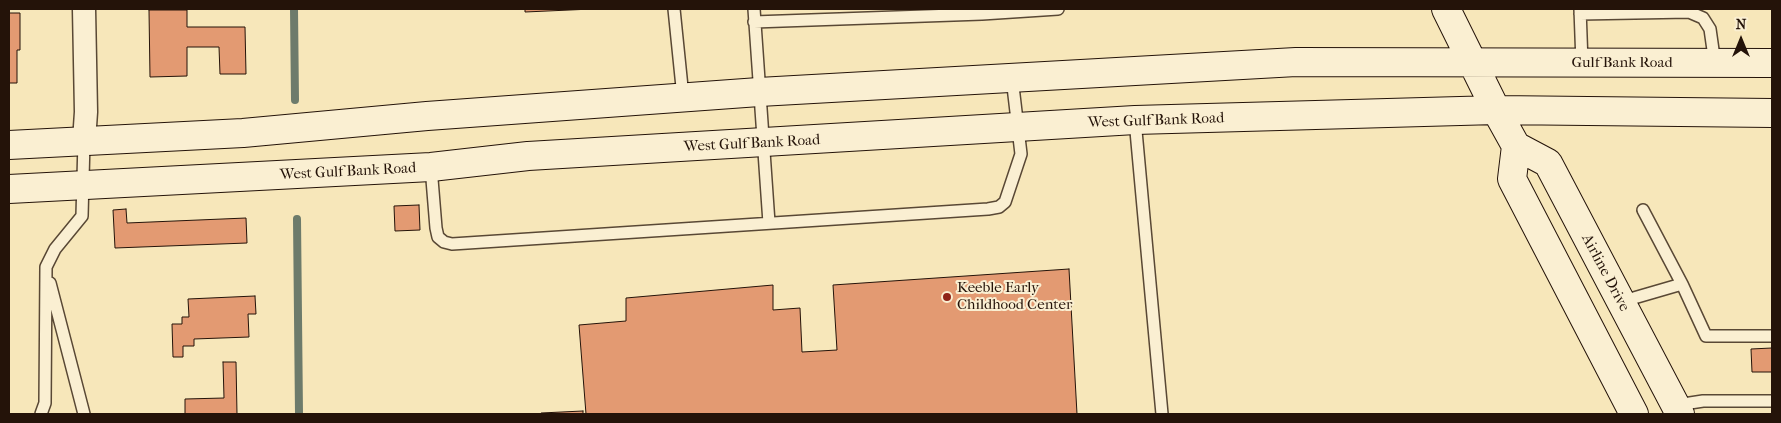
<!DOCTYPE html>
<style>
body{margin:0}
#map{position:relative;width:1781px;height:423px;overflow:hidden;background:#f7e7ba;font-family:"IM FELL French Canon",serif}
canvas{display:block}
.frame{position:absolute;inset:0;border:10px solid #241309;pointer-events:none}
.north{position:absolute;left:1716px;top:15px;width:50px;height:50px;-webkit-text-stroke:4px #faefd2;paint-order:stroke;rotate:0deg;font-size:14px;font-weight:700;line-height:20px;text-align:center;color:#241309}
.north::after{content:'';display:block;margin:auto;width:18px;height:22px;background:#241309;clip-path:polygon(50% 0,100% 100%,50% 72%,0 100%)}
</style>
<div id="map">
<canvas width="1781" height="423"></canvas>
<div class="frame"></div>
<div class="north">N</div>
</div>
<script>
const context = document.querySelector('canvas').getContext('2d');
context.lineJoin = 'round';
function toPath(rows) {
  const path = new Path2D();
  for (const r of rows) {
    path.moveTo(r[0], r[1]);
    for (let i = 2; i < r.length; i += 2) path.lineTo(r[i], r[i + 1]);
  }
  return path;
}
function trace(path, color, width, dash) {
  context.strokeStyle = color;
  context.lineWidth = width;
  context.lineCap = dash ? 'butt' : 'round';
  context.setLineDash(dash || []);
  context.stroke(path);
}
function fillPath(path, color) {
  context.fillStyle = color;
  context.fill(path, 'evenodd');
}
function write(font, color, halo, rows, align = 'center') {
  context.font = font + ' "IM FELL French Canon",serif';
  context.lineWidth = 4;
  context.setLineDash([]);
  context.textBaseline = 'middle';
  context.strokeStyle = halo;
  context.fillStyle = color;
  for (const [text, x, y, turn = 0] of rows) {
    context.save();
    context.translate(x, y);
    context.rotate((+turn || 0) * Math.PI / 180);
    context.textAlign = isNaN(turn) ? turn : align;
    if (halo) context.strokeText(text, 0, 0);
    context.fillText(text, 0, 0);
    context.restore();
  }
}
const stream = toPath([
 [294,9,295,100],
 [297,219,299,414]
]);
const building = toPath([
 [525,9,592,9,525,12,525,9],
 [149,10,187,10,187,27,245,27,246,74,220,74,219,47,187,47,187,76,150,77,149,10],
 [9,13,20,13,20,50,17,50,17,83,9,83,9,13],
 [419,205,420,230,395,231,394,206,419,205],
 [126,209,127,223,246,218,247,243,115,248,113,210,126,209],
 [1069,269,1077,414,586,414,579,325,626,321,626,298,773,285,773,310,800,308,802,352,837,350,833,285,1069,269],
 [255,296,256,314,248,314,249,337,194,339,194,346,183,346,183,357,173,357,172,324,182,324,182,317,189,317,188,299,255,296],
 [1772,348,1772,372,1752,372,1751,349,1772,348],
 [223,362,236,362,237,414,185,414,185,399,224,398,223,362],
 [583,411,583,414,541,414,541,413,583,411]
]);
const service = toPath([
 [674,9,683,97],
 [754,9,769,223],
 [1580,9,1582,63],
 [1580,14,1689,12,1703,18,1710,29,1715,64],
 [754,22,982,14,1058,9],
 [1135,120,1162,414],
 [431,167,436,228,438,237,444,242,452,244,988,209,999,207,1005,202,1021,154,1012,78],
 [1643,210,1682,284],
 [50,283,84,414],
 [1620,302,1682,284,1706,336,1772,336],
 [1677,405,1703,401,1772,401],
 [41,414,45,403,46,267,55,249,82,216,84,141]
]);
const minor = toPath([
 [84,141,86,112,84,9]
]);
const secondary = toPath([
 [1446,9,1496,110,1516,146,1548,163,1680,414],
 [9,145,243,133,427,116,759,92,1296,62,1772,63],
 [1516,146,1512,179,1634,414],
 [9,189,431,167,528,156,1135,120,1496,110,1772,113]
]);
const markers = [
 [947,297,5,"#8f2418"]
];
const streetNames = [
 ["Gulf Bank Road",1622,63],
 ["West Gulf Bank Road",1156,121,-2],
 ["West Gulf Bank Road",752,144,-3],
 ["West Gulf Bank Road",348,172,-3],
 ["Airline Drive",1605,273,62]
];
const poiNames = [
 ["Keeble Early",957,288],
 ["Childhood Center",957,305]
];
trace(stream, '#6d7b6b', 8);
fillPath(building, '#e39a72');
trace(building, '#241309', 1);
trace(service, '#594835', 14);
trace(minor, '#594835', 25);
trace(secondary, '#241309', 30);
trace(service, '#faefd2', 11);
trace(minor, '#faefd2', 22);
trace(secondary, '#faefd2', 28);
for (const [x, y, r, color] of markers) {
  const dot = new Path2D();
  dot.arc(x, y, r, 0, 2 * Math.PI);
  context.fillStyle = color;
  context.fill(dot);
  trace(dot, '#faefd2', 2);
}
write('15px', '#241309', '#faefd2', streetNames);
write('15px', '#241309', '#faefd2', poiNames, 'left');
</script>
